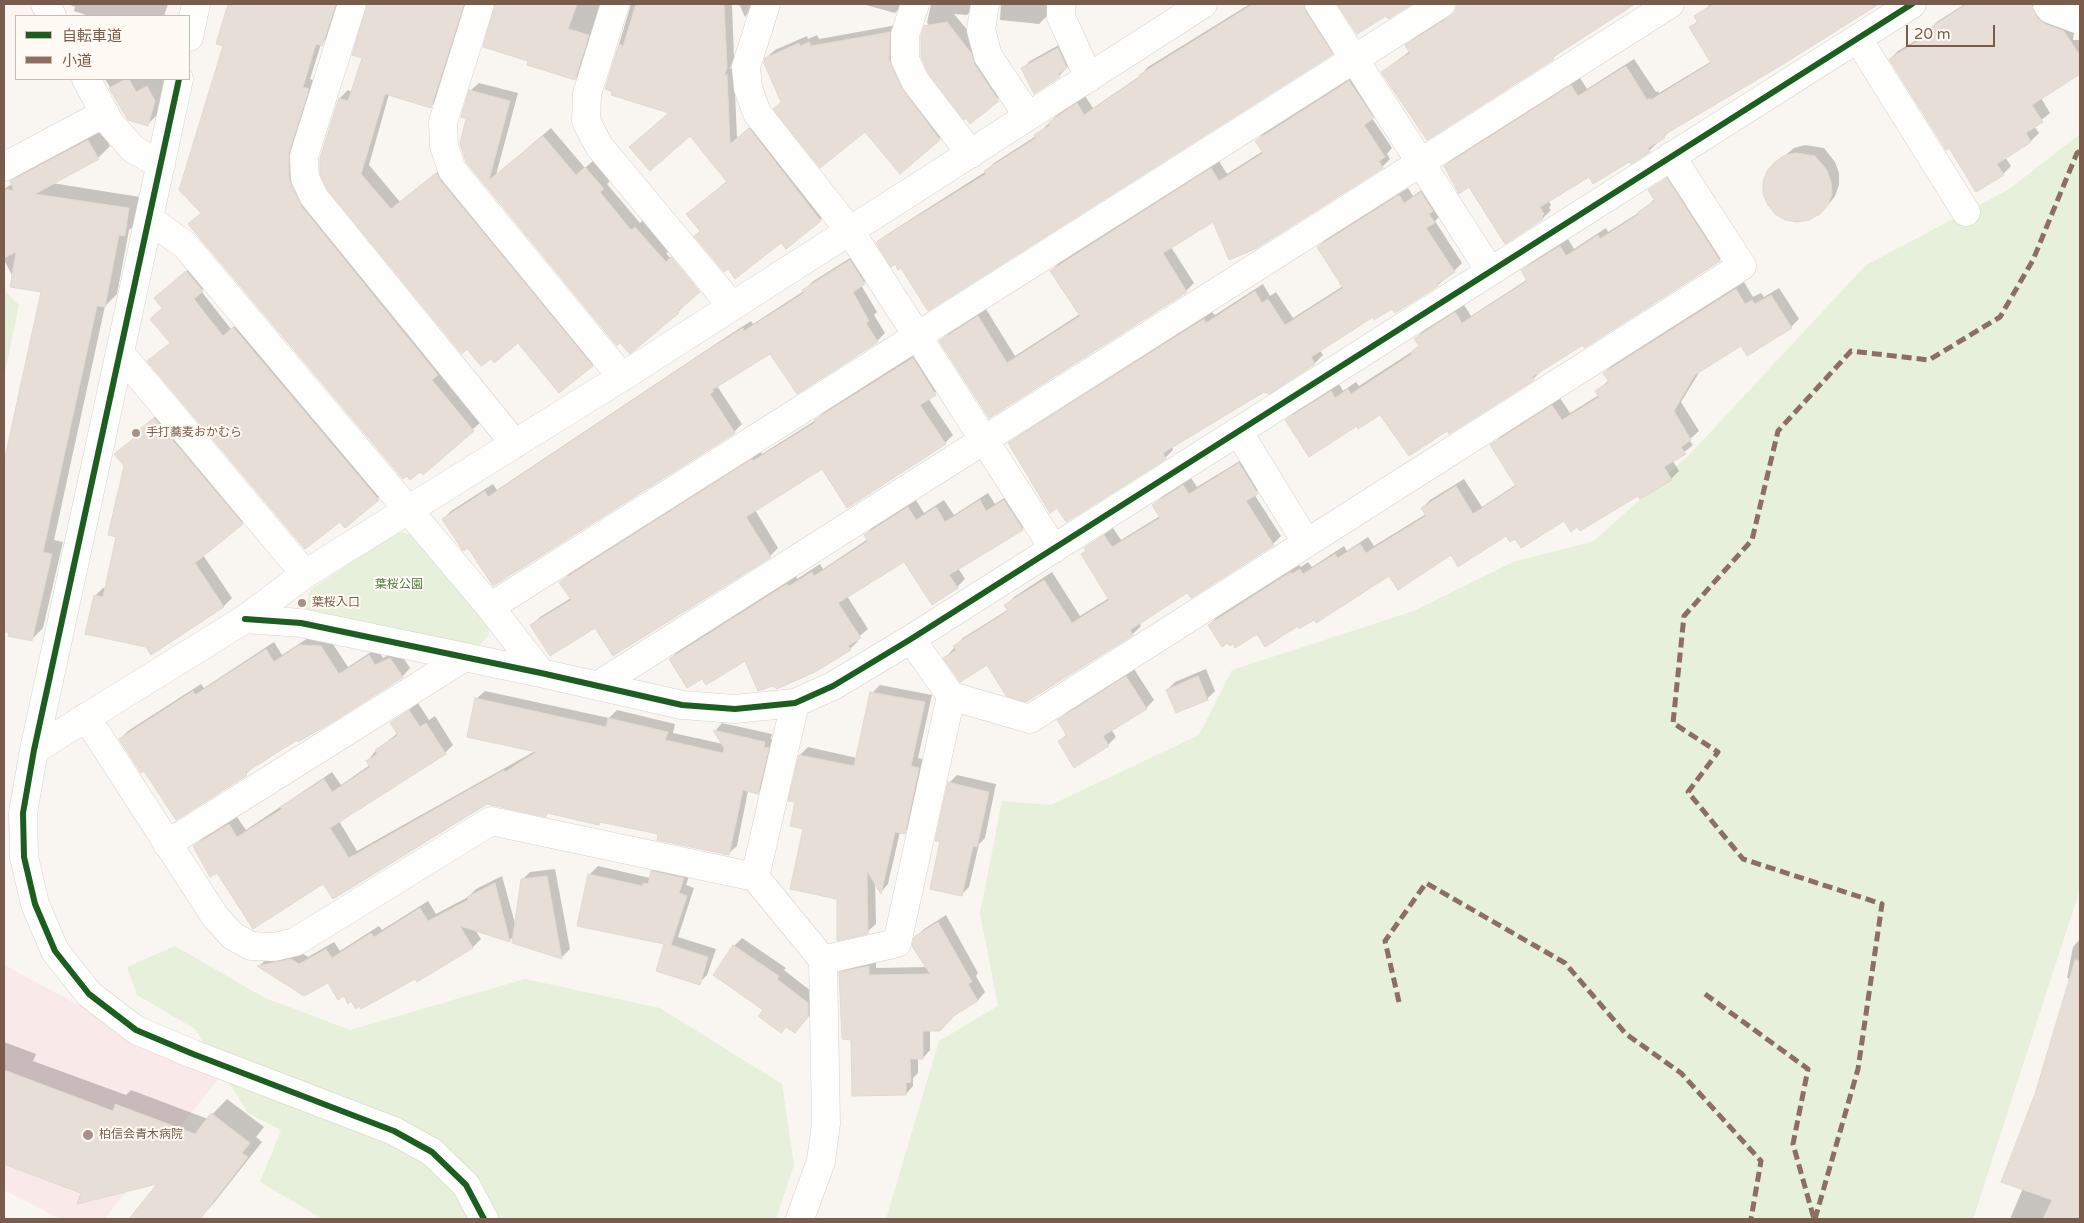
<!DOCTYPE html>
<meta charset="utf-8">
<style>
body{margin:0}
#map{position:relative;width:2084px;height:1223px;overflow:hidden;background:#f9f5f0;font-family:"Varela Round","Noto Sans JP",sans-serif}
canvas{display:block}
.frame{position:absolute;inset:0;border:5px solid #7a5c4d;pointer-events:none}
.legend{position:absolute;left:15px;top:15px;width:175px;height:65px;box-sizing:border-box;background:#fffaf3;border:1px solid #cabbb1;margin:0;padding:6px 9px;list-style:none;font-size:15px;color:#7a5c4d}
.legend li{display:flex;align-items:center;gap:10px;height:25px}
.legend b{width:25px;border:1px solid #cabbb1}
.scale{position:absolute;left:1906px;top:25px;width:89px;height:22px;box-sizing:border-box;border:2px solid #7a5c4d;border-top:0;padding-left:6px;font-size:15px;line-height:18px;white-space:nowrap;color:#7a5c4d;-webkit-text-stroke:4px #fffaf3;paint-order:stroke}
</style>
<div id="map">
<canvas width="2084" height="1223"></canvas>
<div class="frame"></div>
<ul class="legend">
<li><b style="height:6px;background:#1b5e20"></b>自転車道</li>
<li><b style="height:6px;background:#8d6e63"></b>小道</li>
</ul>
<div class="scale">20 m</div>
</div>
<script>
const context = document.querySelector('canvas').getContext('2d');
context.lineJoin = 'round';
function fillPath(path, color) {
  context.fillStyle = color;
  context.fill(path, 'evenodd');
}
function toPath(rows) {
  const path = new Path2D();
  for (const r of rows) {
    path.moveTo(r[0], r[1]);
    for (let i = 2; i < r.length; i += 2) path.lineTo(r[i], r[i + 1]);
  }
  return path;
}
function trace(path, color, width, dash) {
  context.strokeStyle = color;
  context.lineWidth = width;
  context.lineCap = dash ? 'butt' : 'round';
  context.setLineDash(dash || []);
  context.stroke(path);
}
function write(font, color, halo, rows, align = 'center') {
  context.font = font + ' "Varela Round","Noto Sans JP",sans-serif';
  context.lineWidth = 4;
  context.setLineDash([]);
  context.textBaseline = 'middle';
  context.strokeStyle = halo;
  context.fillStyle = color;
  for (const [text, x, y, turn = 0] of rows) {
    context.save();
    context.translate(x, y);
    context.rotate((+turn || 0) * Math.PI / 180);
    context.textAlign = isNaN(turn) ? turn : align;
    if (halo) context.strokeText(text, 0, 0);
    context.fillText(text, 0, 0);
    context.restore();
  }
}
const medical = toPath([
 [4,965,218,1080,104,1219,61,1219,4,1190]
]);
const green = toPath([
 [2080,134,2080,889,1973,1219,886,1219,939,1041,998,1006,980,913,1002,801,1051,805,1199,735,1232,670,1414,611,1513,562,1594,541,1691,453,1866,265,2008,190],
 [4,290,19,305,4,377],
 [398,531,421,538,487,620,489,634,480,645,470,646,305,613,310,590],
 [175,946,265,998,350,1030,525,979,660,1008,782,1084,794,1165,776,1219,323,1219,260,1182,281,1130,249,1114,195,1029,137,995,127,967]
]);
const shadow = toPath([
 [68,4,168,4,164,16,89,16,74,11,75,7],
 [228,4,340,4,330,36,321,44,310,79,316,81,297,170,481,422,423,473,202,212,224,45,217,43],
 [368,4,468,4,439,98,431,106,389,94,369,165,400,202,445,166,600,357,592,365,518,342,328,188,340,98,348,90,352,92,363,57],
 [496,4,603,4,583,71,575,79,530,60,496,9],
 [631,4,732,4,734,58,730,69,734,68,737,138,758,121,828,212,820,220,781,241,702,231,688,214,727,181,691,135,639,139,670,112,606,88],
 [739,4,754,4,745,17],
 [862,4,903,4,895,13],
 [931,4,976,4,967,15,954,14,979,44,1006,92,970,122,925,27,929,24,927,23],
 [1001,4,1051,4,1047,16,1039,24,1000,20],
 [1250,4,1313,4,1340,45,1332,53,902,266,878,243,886,235,985,172,994,163,1036,136,1058,114,1085,96,1093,108,1140,76,1148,67],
 [1339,4,1410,4,1389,17,1387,14,1357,33],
 [1476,4,1630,4,1561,50,1553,58,1382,72,1410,51,1406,46,1414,38,1445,18,1447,22],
 [1711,4,1875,4,1671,130,1649,151,1631,162,1629,160,1589,175,1548,200,1551,205,1549,208,1551,210,1543,218,1470,185,1445,166,1453,158,1580,78,1587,89,1634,59,1656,92,1658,91,1659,93,1712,61,1691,28,1698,20,1695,17],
 [1965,4,2042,4,2075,24,2073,40,2080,40,2080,73,2041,98,2050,113,2034,126,2039,133,2031,141,2005,157,2011,166,2003,174,1949,147,1890,59,1898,51,1931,31,1930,29,1938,21],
 [897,25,948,131,900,172,865,130,782,102,766,58,775,50,807,36,808,39,817,35,819,39],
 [1066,41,1075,59,1059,76,1035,92,1022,69,1030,61],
 [1358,73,1381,109,1372,118,1392,148,1387,154,1390,159,1382,167,1213,220,1171,247,1194,283,1186,291,989,417,941,341,949,333,986,309,1015,356,1080,314,1051,271,1059,263,1219,161,1227,174,1263,151,1256,141,1264,133],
 [105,79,169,79,161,111,148,124,129,119],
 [479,83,518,93,496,175,551,128,585,168,594,160,611,180,607,184,640,223,643,220,707,283,700,290,668,252,666,253,698,292,678,312,630,352,467,162,470,91],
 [100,129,110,146,98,158,52,183,140,197,137,223,129,230,117,294,105,306,54,540,63,542,43,628,32,639,10,631,7,626,4,625,10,605,4,603,4,468,43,291,13,277,4,260,4,189,12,184,11,182,23,170],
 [1805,145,1824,148,1835,162,1839,173,1839,185,1835,196,1828,205,1776,163,1794,148],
 [1675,171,1726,253,1718,261,1583,343,1541,371,1533,379,1450,432,1448,429,1382,414,1358,424,1287,420,1295,412,1339,384,1343,391,1356,382,1359,386,1413,351,1420,345,1415,339,1423,331,1464,305,1471,316,1528,279,1523,270,1531,262,1568,239,1574,249,1606,228,1608,232,1640,212,1655,199,1650,190],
 [1429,185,1442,214,1435,221,1462,263,1454,271,1438,285,1396,312,1392,307,1373,316,1320,351,1323,355,1315,363,1269,392,1264,391,1172,447,1173,450,1165,458,1067,520,1010,444,1018,436,1212,312,1215,315,1263,284,1270,296,1276,292,1293,318,1343,286,1318,247,1326,239,1408,188,1413,196],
 [858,253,872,275,861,285,877,312,874,315,885,333,877,341,770,353,717,386,742,424,734,432,468,547,443,519,451,511,493,484,497,490,717,343,751,321,753,324,804,291,812,282],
 [195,264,210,282,201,291,231,329,242,320,386,491,345,526,157,354,171,342,163,307,156,298],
 [1744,282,1753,297,1761,293,1764,297,1779,288,1799,319,1791,327,1741,345,1700,371,1681,402,1699,431,1689,440,1693,445,1673,461,1679,471,1671,479,1578,526,1564,519,1515,537,1506,535,1389,574,1314,618,1298,624,1257,632,1233,642,1209,625,1217,617,1299,565,1301,567,1308,562,1312,567,1344,546,1347,551,1368,537,1374,546,1426,514,1422,508,1430,500,1464,479,1482,507,1517,484,1492,445,1500,437,1560,398,1570,413,1599,395,1597,391,1609,380,1604,373,1612,365],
 [921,350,944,386,928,398,953,435,945,443,823,467,755,510,778,548,770,556,595,626,532,625,540,617,571,598,561,582,569,574,761,452,762,454,816,420,824,412],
 [163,411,250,516,203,555,232,598,224,606,171,641,147,646,95,596,103,588,106,588,140,433,147,423],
 [1248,456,1265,485,1254,494,1281,536,1273,544,1187,591,1139,623,1141,626,1133,634,1026,700,988,664,945,658,963,638,1009,609,1006,605,1014,597,1052,572,1080,616,1109,598,1085,548,1113,528,1121,540,1160,516,1154,505,1162,497,1191,478,1197,487],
 [988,493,995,504,1012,493,1030,521,1022,529,958,568,965,579,957,587,905,560,847,596,868,629,856,639,858,641,850,649,745,659,702,678,670,659,678,651,796,576,797,579,820,564,823,569,868,539,865,535,873,527,916,500,924,513,944,500,954,515],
 [308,638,329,638,348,667,377,648,383,658,398,650,410,668,403,676,334,720,297,738,254,766,246,774,144,769,120,739,128,731,201,684,204,688,274,642,282,655],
 [1134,669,1154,700,1146,708,1111,729,1116,737,1108,745,1060,741,1067,734,1059,720,1067,712],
 [1206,669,1215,691,1207,699,1167,690,1175,682],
 [880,685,932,695,918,758,927,760,912,825,904,833,900,832,888,884,881,892,875,881,876,924,867,932,838,898,804,828,796,802,800,755,808,747,857,758,872,693],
 [485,691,609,718,617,710,675,724,673,733,723,744,715,731,722,723,772,734,771,739,776,740,766,785,758,793,748,791,737,846,728,854,660,833,602,821,599,824,548,812,545,815,486,803,324,882,217,871,194,847,202,839,237,817,246,830,332,772,341,785,370,765,368,761,376,750,398,733,392,723,418,703,429,720,435,716,453,745,445,753,339,821,357,851,535,751,476,699],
 [957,775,996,784,985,838,979,844,969,887,961,895,949,783],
 [660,863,691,870,686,885,694,888,678,937,716,949,707,975,699,983,666,943,590,874,598,866,650,878,652,871],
 [555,869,570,949,562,957,514,942,514,936,509,941,475,930,481,939,473,947,417,981,415,977,352,1000,328,981,259,966,267,959,300,952,308,957,334,942,340,951,379,926,382,930,428,901,436,914,468,897,476,889,502,876,516,927,522,880,530,872],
 [946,915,978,973,976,976,985,992,978,1000,930,1030,930,1050,923,1058,918,1058,918,1073,913,1078,913,1086,906,1094,852,1039,840,973,848,965,876,959,876,968,927,967,915,938,924,929],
 [742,938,786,968,784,970,816,995,816,1008,795,1032,765,1010,734,946],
 [2080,939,2080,1219,2010,1219,2023,1188,2036,1094,2070,979,2067,978,2073,947],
 [4,1042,36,1054,33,1061,126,1095,131,1090,208,1119,227,1099,264,1127,256,1137,262,1142,213,1204,198,1219,130,1219,160,1182,83,1192,19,1142,4,1136]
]);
const building = toPath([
 [228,4,336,4,322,46,316,44,303,87,309,89,289,152,289,179,302,207,438,375,432,380,474,431,423,475,420,472,410,480,407,476,403,479,188,224,201,213,179,190,223,46,216,44,228,4],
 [367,4,464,4,431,108,385,94,361,174,391,209,436,173,440,180,593,366,559,393,518,343,494,363,491,359,481,366,467,349,462,354,327,189,320,174,320,158,339,98,348,101,362,58,352,55,367,4],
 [495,4,577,4,568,29,589,35,575,80,527,65,528,61,483,47,495,4],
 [636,4,724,4,727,67,724,76,727,74,730,144,749,128,821,221,786,249,781,243,735,279,728,269,724,272,694,236,700,231,686,214,727,182,690,136,650,171,629,147,669,113,611,95,612,92,605,89,619,44,623,46,636,4],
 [1253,4,1304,4,1306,12,1333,54,928,311,901,268,898,270,895,264,891,267,876,243,879,240,986,174,984,171,1036,138,1034,135,1050,125,1049,122,1077,103,1084,115,1140,77,1139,75,1253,4],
 [1337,4,1412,4,1388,19,1386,16,1357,34,1337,4],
 [1457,4,1635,4,1553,57,1554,59,1427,140,1381,72,1410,53,1405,45,1449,17,1455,12,1457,4],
 [1714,4,1879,4,1780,66,1664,135,1665,138,1648,148,1650,152,1631,164,1629,162,1593,184,1589,177,1540,207,1544,214,1542,216,1543,219,1505,244,1469,187,1459,194,1444,166,1571,85,1578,96,1626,66,1647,100,1650,98,1651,100,1711,63,1689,27,1698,22,1694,16,1714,4],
 [1967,4,2031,4,2037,18,2045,24,2064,31,2080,56,2080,74,2032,105,2043,122,2026,133,2031,142,1997,164,2004,175,1976,192,1949,148,1946,150,1889,59,1931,33,1928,29,1967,4],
 [947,22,971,53,975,65,999,101,970,124,966,118,964,120,928,73,921,56,921,37,924,26,947,22],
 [890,32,889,59,901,87,940,140,900,174,865,132,820,168,773,109,781,102,764,63,765,58,799,43,800,46,809,42,811,46,890,32],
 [1058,48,1067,68,1058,74,1060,77,1034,94,1021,68,1058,48],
 [126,79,129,79,136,92,147,86,155,101,148,126,128,120,109,88,126,79],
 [1349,81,1374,118,1364,125,1385,157,1379,161,1383,168,1255,249,1229,260,1213,222,1163,253,1187,292,989,418,939,341,978,316,1007,363,1080,316,1050,271,1211,168,1219,181,1263,153,1255,141,1349,81],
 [469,90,510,101,489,180,543,136,576,175,585,167,604,189,600,192,631,230,635,227,666,262,671,257,700,292,678,311,679,313,630,354,620,343,617,346,466,162,460,143,466,119,461,117,469,90],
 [88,140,99,159,35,194,129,208,125,236,119,235,105,307,97,306,43,552,52,554,32,641,8,636,9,632,4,632,4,462,41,292,10,287,16,252,4,258,4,189,14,191,10,181,88,140],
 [1796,153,1815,156,1827,170,1831,182,1832,194,1828,205,1820,214,1809,220,1797,222,1785,220,1775,214,1768,205,1763,194,1763,182,1767,171,1775,162,1785,155,1796,153],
 [1667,178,1720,261,1584,348,1583,345,1532,377,1534,380,1449,434,1447,431,1409,456,1380,415,1358,429,1357,426,1309,457,1285,420,1331,391,1335,398,1348,389,1351,394,1412,354,1411,352,1419,346,1414,339,1455,312,1462,323,1527,281,1521,270,1560,246,1566,256,1598,235,1600,239,1639,214,1638,212,1655,201,1648,190,1667,178],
 [1421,192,1433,211,1429,214,1435,223,1426,228,1455,272,1437,284,1438,286,1395,313,1392,309,1374,320,1373,317,1311,357,1315,364,1269,394,1264,392,1163,453,1166,459,1066,522,1057,508,1050,513,1008,443,1204,319,1206,323,1255,291,1262,303,1268,299,1285,325,1343,288,1317,247,1399,195,1404,203,1421,192],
 [850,260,865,284,853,292,869,321,866,323,878,342,797,394,770,354,712,390,714,391,710,394,735,433,493,586,468,548,463,551,461,548,442,519,485,491,488,497,708,350,743,328,744,331,804,293,802,290,850,260],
 [186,271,203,291,194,299,223,336,233,327,379,500,345,528,340,522,305,549,147,361,170,343,150,319,162,308,154,298,186,271],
 [1736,289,1745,304,1752,300,1755,304,1771,295,1792,328,1747,356,1741,346,1695,375,1674,411,1691,440,1681,447,1686,454,1664,467,1672,480,1640,499,1638,496,1580,531,1577,527,1571,532,1564,521,1521,548,1515,539,1510,542,1506,536,1458,567,1451,555,1398,590,1389,576,1316,623,1314,620,1299,629,1298,626,1265,647,1257,634,1235,648,1233,644,1230,646,1228,643,1222,647,1208,625,1291,572,1292,574,1300,569,1303,574,1335,554,1338,558,1360,544,1366,553,1426,516,1421,508,1456,486,1473,514,1516,486,1490,445,1552,405,1562,420,1599,397,1595,391,1609,382,1603,373,1736,289],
 [913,358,936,395,920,405,946,444,847,508,822,469,746,517,771,557,613,656,595,628,550,656,530,625,571,600,559,582,752,459,753,461,816,422,814,420,913,358],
 [154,418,243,524,195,563,224,607,151,655,146,647,85,634,94,595,103,597,116,537,108,535,124,466,114,454,139,434,137,431,154,418],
 [1239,463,1258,494,1246,501,1274,545,1191,598,1187,593,1130,630,1133,635,1026,702,1006,696,987,665,960,682,943,658,956,650,953,646,1008,611,1004,605,1044,580,1072,623,1109,600,1081,554,1086,551,1084,548,1104,535,1112,547,1160,518,1152,505,1183,485,1189,494,1239,463],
 [980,500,986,511,1004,500,1023,530,949,575,958,588,932,605,904,562,838,603,861,638,848,646,851,650,815,672,777,689,773,686,758,691,745,661,706,685,702,679,687,688,669,659,787,584,789,586,812,572,814,576,868,541,864,535,908,507,916,520,936,507,945,522,980,500],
 [299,645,321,646,339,674,369,655,375,665,390,658,403,677,334,721,298,742,297,740,245,773,247,775,176,820,144,771,141,773,119,739,193,691,195,695,266,649,274,662,299,645],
 [1126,676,1147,709,1103,736,1109,746,1074,768,1058,741,1067,736,1057,720,1126,676],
 [1198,676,1208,700,1176,713,1166,690,1198,676],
 [870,692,925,702,911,766,919,768,905,834,895,832,881,894,867,871,868,934,837,941,837,899,790,889,803,829,790,826,795,802,788,801,799,755,854,766,870,692],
 [475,698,606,727,608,718,668,732,665,740,723,753,724,748,713,730,765,742,764,747,769,748,758,794,743,790,729,855,657,840,658,834,600,822,599,825,547,813,546,817,487,804,333,899,323,884,253,929,217,873,210,877,193,846,229,824,237,837,282,809,280,807,324,779,332,792,370,767,366,761,377,754,375,750,398,735,390,723,409,710,420,727,426,723,446,754,330,828,349,858,504,770,505,772,536,752,467,737,475,698],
 [948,782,989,792,977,847,973,846,962,896,930,889,940,841,935,841,948,782],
 [651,871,684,878,679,893,687,896,671,945,708,957,700,985,656,971,664,944,577,926,588,874,643,886,643,883,648,884,651,871],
 [547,876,562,959,512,943,521,879,547,876],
 [495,883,510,942,460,926,473,948,417,982,415,979,361,1009,360,1006,356,1009,351,1001,348,1004,344,996,338,1000,328,983,304,996,257,966,291,959,299,964,326,949,332,958,371,933,374,937,420,908,428,921,468,900,467,897,495,883],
 [938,922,972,982,968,984,978,1001,955,1015,940,1031,923,1031,923,1059,910,1059,911,1082,906,1083,906,1095,852,1096,851,1040,842,1039,839,972,869,966,869,975,930,974,912,946,914,937,938,922],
 [733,945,779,976,777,979,808,1003,808,1017,795,1033,786,1027,781,1033,758,1016,763,1010,713,975,733,945],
 [2075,960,2080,961,2080,1219,2043,1219,2052,1200,2001,1182,2035,1094,2075,960],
 [4,1070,113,1111,115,1104,195,1134,211,1113,250,1143,242,1153,248,1157,200,1219,129,1219,157,1184,77,1204,81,1193,4,1164,4,1070]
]);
const minor = toPath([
 [45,4,52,16],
 [352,4,304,156,305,178,314,197,515,444],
 [480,4,443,122,444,146,452,170,622,377],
 [615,4,587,94,586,121,599,146,732,306],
 [766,4,746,67,748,88,757,113,850,231,1054,549],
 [915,4,905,35,905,59,915,81,971,154],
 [985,4,981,30,988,56,1028,116],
 [1061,4,1061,17,1089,78],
 [1319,4,1490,271],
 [2047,4,2050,9,2080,20],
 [189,37,196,4],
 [1858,39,1966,212],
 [86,79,110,123,133,149,161,165],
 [179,79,34,750,23,813,24,857,35,904,55,951,89,994,136,1030,193,1054,394,1131,432,1152,466,1185,484,1219],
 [4,167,105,113],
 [150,220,185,245,490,607,541,673],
 [121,354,305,574],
 [1238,431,1306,542],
 [490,607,1441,4],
 [245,619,301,623,541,673,682,705,735,709,795,703,833,686,911,639,1912,4],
 [597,686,1670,4],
 [951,696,1030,719,1742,266,1671,156],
 [795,703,755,877,823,960,897,943,951,696,911,639],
 [86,717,216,918,233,936,251,946,274,947,295,942,491,821,755,877],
 [34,750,245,619,305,574,622,377,1203,4],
 [167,844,465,657],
 [800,1219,821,1161,826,1124,823,960]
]);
const quiet = toPath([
 [1705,994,1808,1069,1793,1144,1814,1219],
 [1399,1002,1385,941,1426,883,1565,963,1626,1034,1681,1073,1761,1161,1751,1219],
 [1815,1219,1858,1069,1882,904,1743,859,1688,792,1718,752,1673,723,1684,616,1752,540,1778,431,1851,351,1929,360,2000,317,2033,260,2077,153,2080,151]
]);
const cycleway = toPath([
 [179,79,34,750,23,813,24,857,35,904,55,951,89,994,136,1030,193,1054,394,1131,432,1152,466,1185,484,1219],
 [245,619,301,623,541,673,682,705,735,709,795,703,833,686,911,639,1912,4]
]);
const markers = [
 [136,433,5,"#a69286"],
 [302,603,5,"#a69286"],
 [88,1135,6,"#a69286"]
];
const poiNames = [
 ["手打蕎麦おかむら",146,433],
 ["葉桜入口",312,603],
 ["柏信会青木病院",99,1135]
];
const parkNames = [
 ["葉桜公園",399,585]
];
fillPath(medical, '#fae9e9');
fillPath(green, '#e7f0db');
fillPath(shadow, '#0003');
fillPath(building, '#e6ded7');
trace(building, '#e2d8d2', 1);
trace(minor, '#d7d1cb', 29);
trace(minor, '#fefefd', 28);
trace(quiet, '#8d6e63', 5, [10, 5]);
trace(cycleway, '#1b5e20', 6);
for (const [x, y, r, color] of markers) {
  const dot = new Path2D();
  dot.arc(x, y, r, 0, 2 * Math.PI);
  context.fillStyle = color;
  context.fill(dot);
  trace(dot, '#fffaf3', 2);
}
write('12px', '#7a5c4d', '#fffaf3', poiNames, 'left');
write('12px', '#537a41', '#fffaf3', parkNames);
</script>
